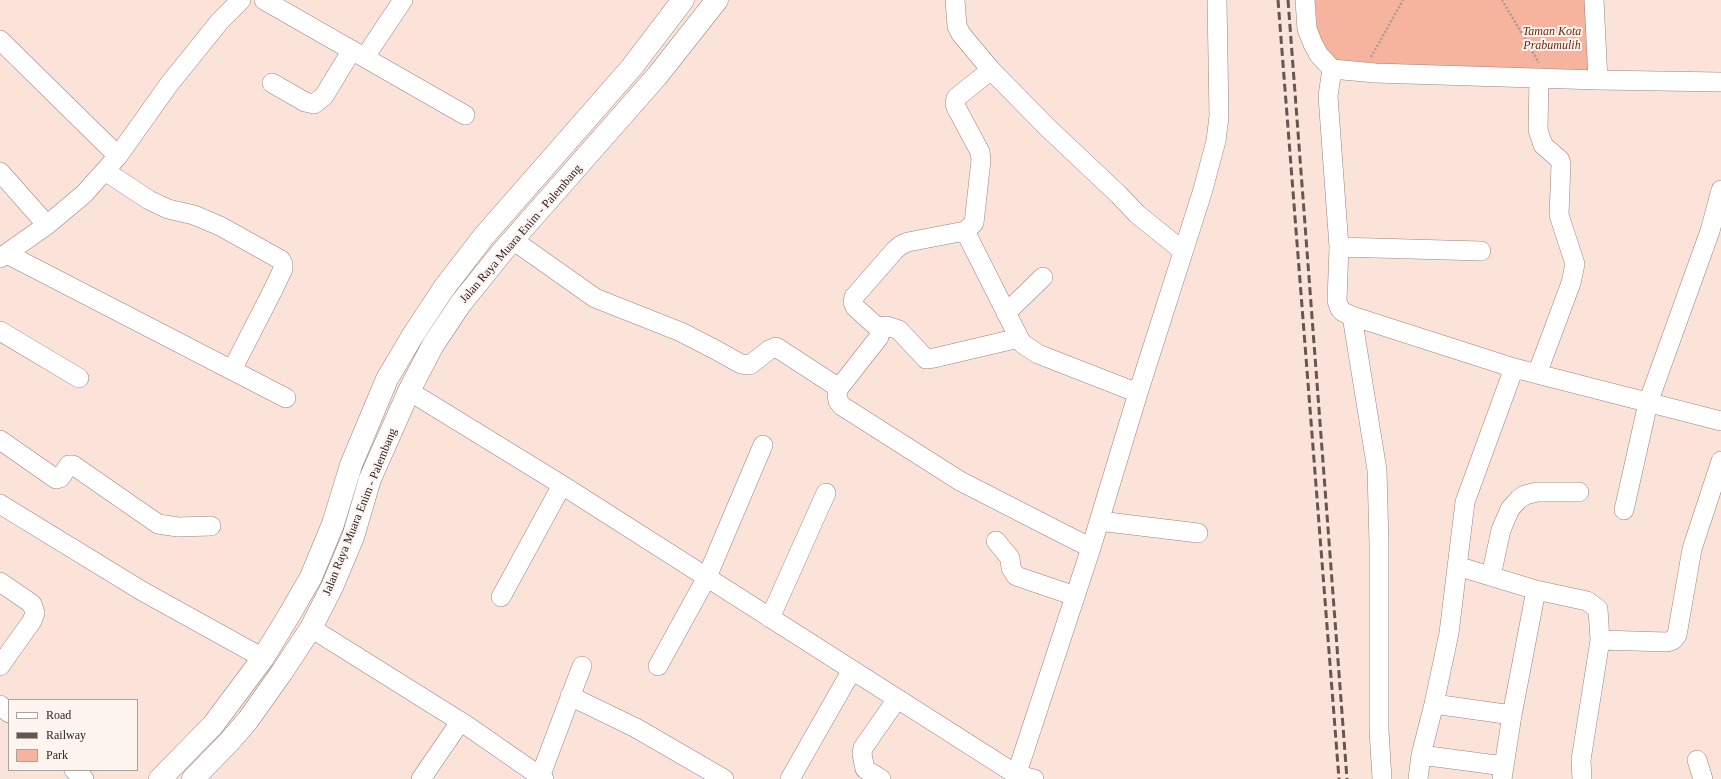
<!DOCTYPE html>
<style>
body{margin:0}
#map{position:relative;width:1721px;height:779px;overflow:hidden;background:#fce3da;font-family:Georgia,serif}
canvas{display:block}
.legend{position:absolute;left:8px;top:699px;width:130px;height:72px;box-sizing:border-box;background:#fef4f0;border:1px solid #aba19e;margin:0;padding:5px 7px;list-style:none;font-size:12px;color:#2e2522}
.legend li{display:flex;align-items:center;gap:8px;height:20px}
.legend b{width:20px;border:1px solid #aba19e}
</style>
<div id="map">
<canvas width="1721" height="779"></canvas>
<ul class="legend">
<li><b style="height:5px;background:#fff"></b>Road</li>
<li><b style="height:5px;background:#645752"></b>Railway</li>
<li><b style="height:11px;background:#f6b39d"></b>Park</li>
</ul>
</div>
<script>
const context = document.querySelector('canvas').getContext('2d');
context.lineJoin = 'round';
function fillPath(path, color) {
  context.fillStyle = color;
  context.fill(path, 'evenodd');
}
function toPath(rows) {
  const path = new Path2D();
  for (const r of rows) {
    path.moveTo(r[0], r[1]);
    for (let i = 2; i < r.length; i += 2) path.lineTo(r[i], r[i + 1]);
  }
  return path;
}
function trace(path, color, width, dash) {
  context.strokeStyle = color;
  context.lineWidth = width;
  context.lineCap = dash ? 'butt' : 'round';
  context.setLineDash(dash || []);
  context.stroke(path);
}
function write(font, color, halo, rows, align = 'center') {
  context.font = font + ' Georgia,serif';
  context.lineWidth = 4;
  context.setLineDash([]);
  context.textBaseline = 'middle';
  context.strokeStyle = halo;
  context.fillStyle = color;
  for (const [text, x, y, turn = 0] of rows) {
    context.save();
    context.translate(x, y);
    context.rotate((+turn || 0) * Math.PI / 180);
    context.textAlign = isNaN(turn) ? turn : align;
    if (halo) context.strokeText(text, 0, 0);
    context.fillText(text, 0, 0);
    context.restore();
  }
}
const green = toPath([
 [1315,0,1593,0,1595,78,1341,68,1324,49,1317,28]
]);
const path = toPath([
 [1502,0,1539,63],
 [1371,57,1403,0]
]);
const minor = toPath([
 [264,0,465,115],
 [955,0,957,26,961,34,991,70,1048,128,1119,195,1137,214,1183,251],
 [1305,0,1307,29,1313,44,1319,55,1332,69,1375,73,1598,80,1721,82],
 [1594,0,1598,80],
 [0,40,118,156],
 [365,57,403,0],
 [1332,69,1328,96,1339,247,1337,301,1340,309,1343,312,1352,316,1514,368,1721,421],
 [991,70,956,98,955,104,957,109,980,152,981,160,974,223,965,231,908,242,901,245,895,250,854,297,853,302,855,307,877,327,880,332,879,337,839,388,837,394,838,401,842,406,960,481,1091,548],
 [272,83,305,102,314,104,324,96,352,50],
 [105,171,149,200,168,209,194,215,220,226,281,260,283,264,283,269,272,292,232,370],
 [0,172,47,225],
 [965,231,1019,338,1023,344,1038,354,1138,393],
 [513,240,595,298,681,332,716,350,741,364,750,365,769,350,776,347,839,388],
 [1339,247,1481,251],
 [7,254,286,398],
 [0,258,47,225,84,194,118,156,170,83,220,21,241,0],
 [1006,313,1043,277],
 [1352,316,1377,470,1379,543,1379,730,1382,779],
 [877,327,887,326,899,330,926,359,934,358,1019,338],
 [0,331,79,378],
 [1537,374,1571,283,1575,264,1559,215,1561,164,1560,160,1543,145,1538,130,1539,78],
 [409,391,562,485,1017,775,1034,779],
 [0,440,56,479,60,478,69,465,73,465,158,524,178,527,211,526],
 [0,504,142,591,263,658],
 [1624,510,1648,403,1710,231,1721,190],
 [1099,521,1198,533],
 [996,541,1010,558,1011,568,1016,576,1075,596],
 [1457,566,1536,590,1587,601,1598,609,1600,640,1581,760,1582,779],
 [1491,576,1501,530,1510,509,1519,499,1525,495,1537,492,1579,492],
 [0,582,32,604,35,613,32,621,0,666],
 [501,597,562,485],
 [770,618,826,493],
 [311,628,466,725,544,779],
 [1600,640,1667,642,1673,640,1677,635,1692,549,1721,461],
 [658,666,707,577,763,445],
 [570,696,636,728,724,779],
 [1434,704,1512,715],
 [0,705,9,713],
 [1421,755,1504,766],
 [1697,760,1703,779],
 [74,770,84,779],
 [540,777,582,666],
 [421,779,460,722],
 [790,779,852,670],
 [881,779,865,769,862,754,863,748,897,699],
 [1015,779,1091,548,1138,393,1202,193,1216,141,1219,116,1217,0],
 [1418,779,1421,755,1434,704,1449,633,1465,502,1514,368],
 [1502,779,1512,715,1536,590]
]);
const major = toPath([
 [160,779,213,725,263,658,291,612,311,577,333,524,351,465,387,379,413,335,444,288,484,236,632,67,683,0],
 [193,779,229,742,248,720,282,672,311,628,332,587,353,537,370,479,409,391,433,345,461,303,503,251,657,76,717,0]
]);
const rail = toPath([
 [1278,0,1339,779],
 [1288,0,1347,779]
]);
const parkNames = [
 ["Taman Kota",1552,32],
 ["Prabumulih",1552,46]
];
const streetNames = [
 ["Jalan Raya Muara Enim - Palembang",521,234,-49],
 ["Jalan Raya Muara Enim - Palembang",360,512,-68]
];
fillPath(green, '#f6b39d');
trace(minor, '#9a837c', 20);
trace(major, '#9a837c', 23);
trace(path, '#ae9b94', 2.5, [2, 2]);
trace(minor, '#fff', 19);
trace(major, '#fff', 22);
trace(rail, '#645752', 3, [8, 4]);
write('italic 12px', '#6e1f00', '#fef4f0', parkNames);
write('12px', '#2e2522', '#fef4f0', streetNames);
</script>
